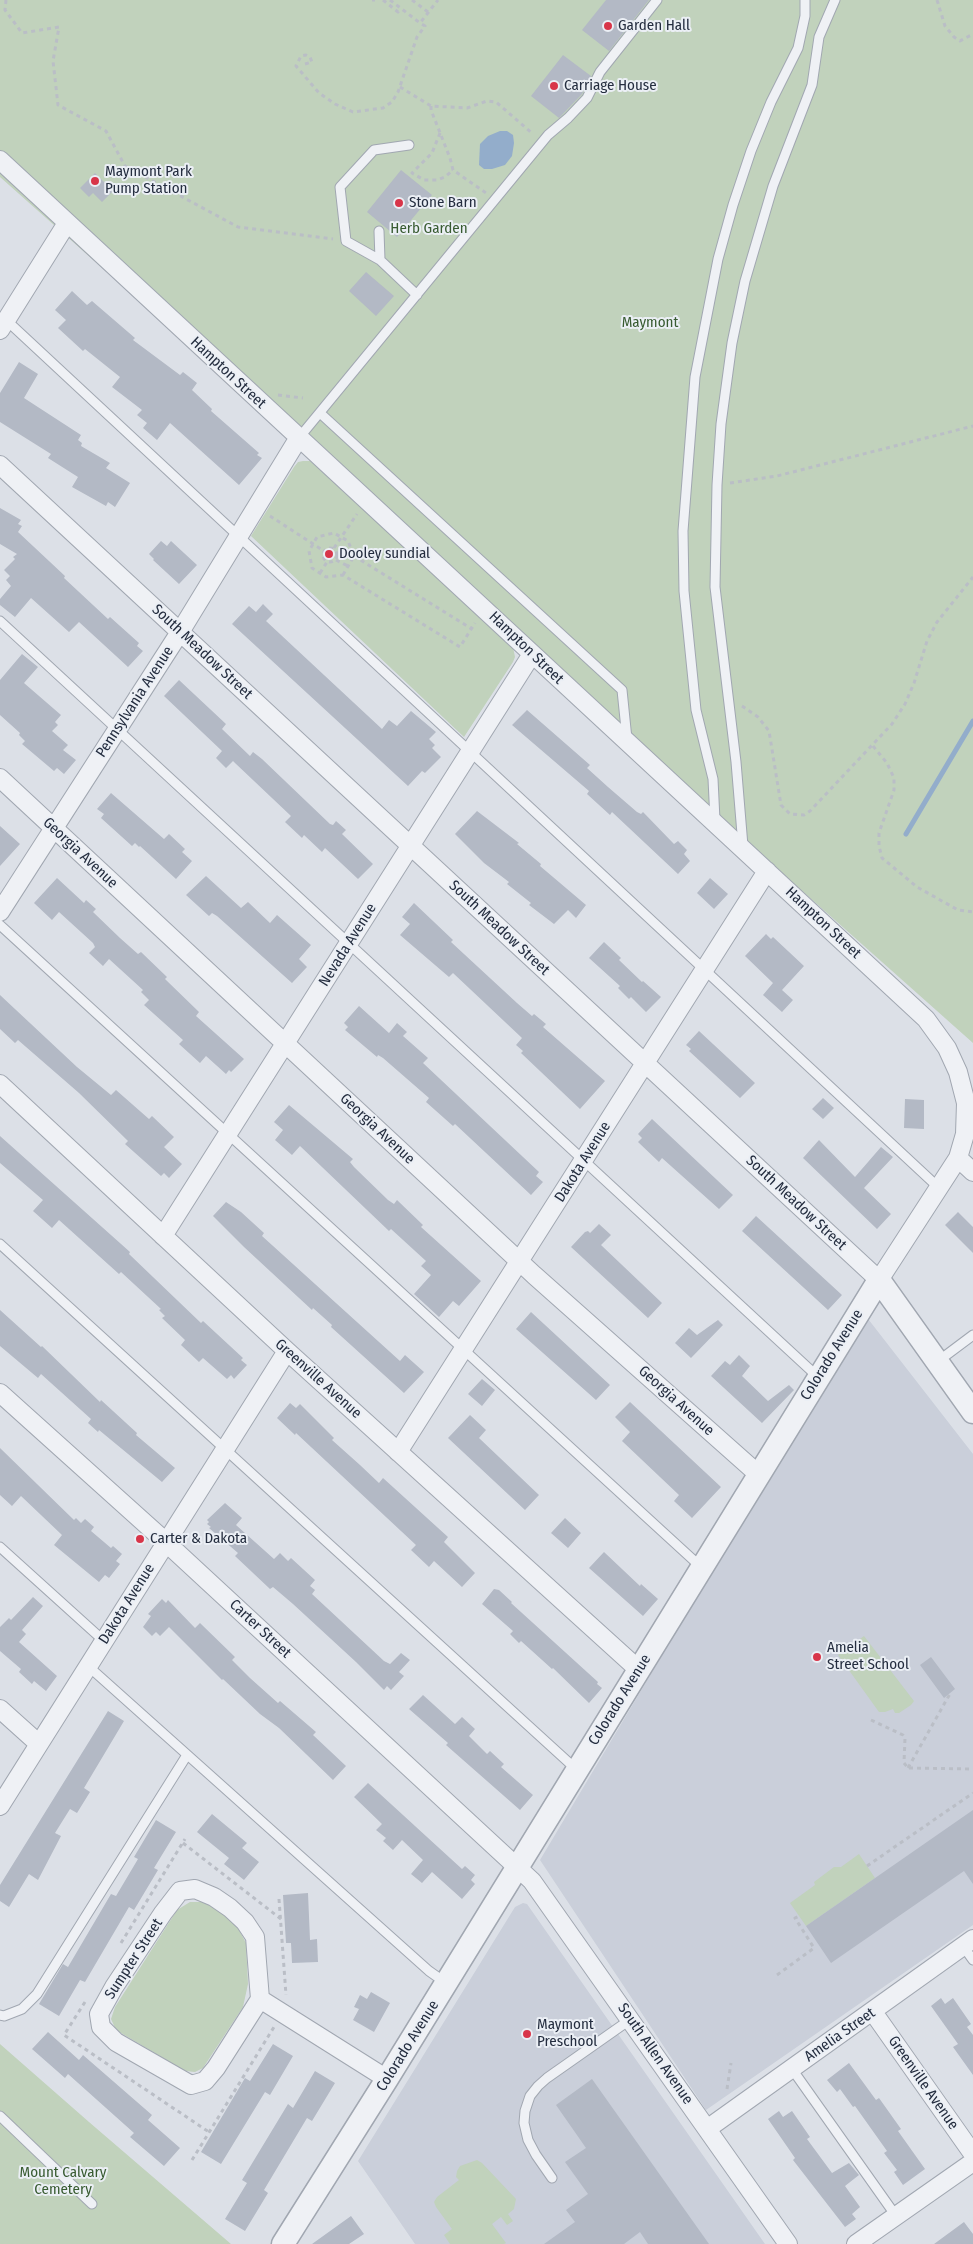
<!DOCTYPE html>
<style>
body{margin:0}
canvas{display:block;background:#dce0e7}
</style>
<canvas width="973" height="2244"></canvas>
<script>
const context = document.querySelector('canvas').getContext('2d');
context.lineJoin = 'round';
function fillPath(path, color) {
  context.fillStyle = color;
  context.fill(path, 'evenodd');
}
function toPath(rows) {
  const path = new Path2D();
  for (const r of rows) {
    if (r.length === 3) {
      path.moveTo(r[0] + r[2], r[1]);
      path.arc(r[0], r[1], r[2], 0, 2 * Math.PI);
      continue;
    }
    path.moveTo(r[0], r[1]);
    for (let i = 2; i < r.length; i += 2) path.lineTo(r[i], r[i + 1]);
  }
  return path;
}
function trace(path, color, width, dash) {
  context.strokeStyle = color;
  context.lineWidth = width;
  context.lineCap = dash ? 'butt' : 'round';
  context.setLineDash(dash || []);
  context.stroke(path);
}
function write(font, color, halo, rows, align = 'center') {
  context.font = font + ' "Fira Sans Condensed",sans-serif';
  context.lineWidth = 4;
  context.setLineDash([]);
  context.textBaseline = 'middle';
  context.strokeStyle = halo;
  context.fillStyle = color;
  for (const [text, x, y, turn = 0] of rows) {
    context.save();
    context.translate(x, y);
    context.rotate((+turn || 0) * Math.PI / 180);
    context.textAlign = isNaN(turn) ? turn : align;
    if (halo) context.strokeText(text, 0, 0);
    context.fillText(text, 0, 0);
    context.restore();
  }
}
const built = toPath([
 [865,1315,973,1454,973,1925,706,2110,540,1860],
 [523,1903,527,1904,765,2244,415,2244,358,2161,515,1907]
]);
const green = toPath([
 [0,0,973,0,973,1043,0,177],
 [303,461,310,461,315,465,513,647,515,657,513,662,464,737,251,536,294,467,298,462],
 [864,1636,914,1701,911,1705,899,1713,895,1713,893,1709,885,1712,879,1712,838,1655],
 [859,1854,875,1878,806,1926,790,1903,815,1885,814,1882,834,1867,841,1867],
 [190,1902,203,1902,221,1911,238,1928,246,1943,248,1984,243,2007,203,2068,195,2072,185,2071,116,2030,111,2019,115,2007,177,1910],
 [0,2044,89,2122,231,2244,0,2244],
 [477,2160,482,2163,516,2199,514,2209,508,2214,513,2221,507,2225,501,2217,492,2224,506,2243,504,2244,450,2244,444,2235,452,2229,436,2207,434,2202,437,2197,459,2180,456,2177,457,2171,460,2166]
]);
const water = toPath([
 [500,131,507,131,513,135,514,143,512,156,505,165,492,169,484,169,479,165,480,144,488,136]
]);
const stream = toPath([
 [906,834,973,721]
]);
const building = toPath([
 [606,0,649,0,609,51,582,30],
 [563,55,591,76,582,94,559,118,531,96],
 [401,170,432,195,397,237,367,212],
 [95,173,113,191,102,202,93,193,89,197,80,188],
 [366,272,394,296,376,316,349,291],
 [72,291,87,305,92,301,135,338,133,340,180,375,183,372,197,383,192,390,212,409,211,411,259,453,257,455,262,458,239,485,170,423,157,440,143,428,147,423,137,415,142,410,112,387,120,377,85,349,83,351,58,328,66,320,55,310],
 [19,362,38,374,24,398,81,435,78,440,82,443,81,446,110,463,106,468,130,483,115,507,108,502,106,506,72,487,78,477,48,458,51,454,0,422,0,393],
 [0,508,21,520,18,524,22,526,18,532,65,576,64,578,108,619,110,617,139,643,137,646,143,651,128,667,79,622,69,632,31,598,15,617,0,605,0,599,11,586,6,580,10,576,4,570,15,559,13,557,17,554,0,544],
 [161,541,167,546,171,541,197,565,179,584,153,560,154,559,149,554],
 [263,604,273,614,266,621,382,729,389,720,397,726,411,711,436,732,429,739,435,745,432,748,441,757,425,773,422,771,408,786,232,624,249,606,256,612],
 [22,654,38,667,24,683,61,715,55,722,58,725,52,731,68,745,63,750,76,760,64,774,57,768,54,771,22,744,25,741,19,735,20,733,0,715,0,680],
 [179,680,226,724,222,729,250,756,253,752,262,759,330,824,333,825,336,821,346,830,342,834,373,864,358,879,325,848,322,852,304,835,302,838,285,822,291,816,235,763,233,761,226,768,216,758,222,751,164,696],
 [527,710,590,765,587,768,608,787,637,812,641,814,643,812,674,844,678,841,687,850,684,854,690,861,678,874,612,812,610,815,587,794,589,791,512,725],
 [111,793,164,839,169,834,185,849,182,852,192,861,176,879,140,846,139,847,135,843,132,846,101,818,104,814,97,809],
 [477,811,519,843,517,844,541,864,540,866,586,905,576,918,568,910,554,924,529,905,531,903,507,884,509,882,484,863,455,834],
 [0,826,20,844,0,866],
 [206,876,241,908,248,902,270,923,277,915,311,945,299,959,307,967,292,983,217,916,212,913,209,916,186,895],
 [57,878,84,903,86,900,96,909,93,912,120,938,138,954,141,952,167,977,165,979,199,1012,196,1016,244,1059,231,1072,229,1070,226,1074,206,1056,200,1063,179,1044,183,1040,144,1005,149,1000,141,992,143,990,109,959,103,966,89,953,95,947,93,943,59,912,52,920,34,903],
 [710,878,728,894,714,909,697,893],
 [414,903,453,940,451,942,517,1003,532,1016,534,1014,546,1024,543,1027,605,1081,580,1109,521,1053,523,1051,516,1045,522,1038,453,973,449,977,400,935,410,924,402,917],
 [766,934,771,939,773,937,804,966,782,990,793,1000,782,1012,763,995,773,983,745,956],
 [604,942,621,958,619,960,642,982,643,981,661,997,646,1012,631,997,629,999,618,988,620,986,589,958],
 [0,995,77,1067,111,1095,116,1090,149,1119,152,1116,174,1137,164,1147,182,1164,169,1178,164,1173,161,1176,125,1144,128,1141,79,1093,18,1040,15,1043,0,1029],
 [359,1006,389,1033,397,1023,407,1032,403,1036,428,1058,423,1063,539,1172,536,1176,543,1182,531,1195,455,1124,453,1126,426,1102,429,1098,383,1058,378,1055,377,1057,345,1030,348,1027,344,1023],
 [699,1031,755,1083,740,1098,689,1051,691,1049,686,1045],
 [823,1098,834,1108,823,1119,812,1109],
 [905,1099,924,1100,924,1129,904,1128],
 [289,1105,353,1159,350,1162,354,1167,388,1200,394,1204,397,1200,423,1225,421,1227,481,1281,459,1306,453,1301,439,1317,414,1294,431,1275,421,1266,426,1261,391,1229,389,1231,300,1146,292,1155,275,1140,283,1130,274,1122],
 [652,1119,733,1195,719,1209,662,1158,659,1162,638,1142,642,1138,638,1134],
 [0,1136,130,1252,129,1254,201,1323,203,1321,243,1358,241,1360,247,1365,234,1379,231,1375,227,1379,203,1358,199,1362,181,1345,185,1340,162,1318,165,1316,159,1310,161,1309,121,1272,119,1274,59,1220,52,1228,33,1211,43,1200,0,1163],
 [819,1140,855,1177,881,1147,893,1157,864,1188,891,1214,877,1229,803,1158],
 [226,1202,241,1212,264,1233,262,1236,400,1361,405,1355,424,1372,404,1393,331,1327,332,1325,313,1308,312,1310,244,1247,213,1216],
 [958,1212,973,1227,973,1253,945,1225],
 [756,1216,842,1295,828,1310,742,1231],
 [599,1224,611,1235,601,1245,662,1303,648,1318,571,1247,585,1232,588,1231,590,1233],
 [0,1310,41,1347,42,1346,100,1402,101,1400,137,1433,136,1435,175,1468,162,1482,99,1430,98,1432,88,1423,91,1419,41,1374,38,1378,0,1346],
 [531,1312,610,1385,596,1400,516,1329],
 [718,1320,723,1325,691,1358,675,1343,689,1328,697,1335],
 [739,1355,750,1366,742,1376,768,1401,789,1385,794,1390,762,1423,711,1376,725,1361,730,1365],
 [482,1379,495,1390,482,1406,468,1394],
 [630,1402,721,1487,692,1518,674,1501,679,1495,622,1441,630,1432,615,1417],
 [290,1403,296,1408,300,1404,334,1438,332,1440,360,1465,379,1483,383,1478,448,1537,444,1542,475,1573,462,1587,434,1561,429,1567,411,1550,416,1545,296,1433,295,1435,277,1418],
 [470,1415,486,1430,479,1438,539,1495,525,1510,448,1438],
 [0,1448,74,1520,76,1518,81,1523,85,1519,94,1527,91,1531,111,1548,113,1546,122,1554,116,1561,120,1564,109,1578,105,1575,99,1582,54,1545,62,1535,21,1496,12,1506,0,1495],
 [225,1503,242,1518,236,1525,274,1559,280,1553,288,1561,291,1558,315,1580,310,1586,315,1590,312,1594,384,1661,390,1664,401,1653,410,1660,399,1672,404,1676,391,1690,387,1686,384,1690,356,1662,293,1604,273,1587,270,1589,235,1556,238,1553,209,1528,211,1527,207,1524,209,1522,207,1520],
 [565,1518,581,1533,568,1548,551,1533],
 [604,1552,640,1586,641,1584,658,1599,643,1616,589,1568],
 [494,1589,499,1590,512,1602,511,1603,598,1682,597,1684,602,1688,589,1703,553,1668,552,1669,521,1641,519,1643,510,1634,513,1631,482,1604],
 [33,1597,43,1606,22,1630,26,1634,19,1642,57,1676,46,1691,34,1681,32,1684,19,1672,21,1669,0,1651,0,1627,9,1618,11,1620],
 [162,1599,166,1603,168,1600,195,1628,200,1623,235,1657,232,1660,250,1678,278,1703,280,1701,316,1732,313,1735,346,1766,333,1780,279,1728,260,1714,223,1679,222,1680,169,1627,160,1636,156,1632,152,1636,143,1627,151,1616,148,1614],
 [931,1657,955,1689,944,1698,920,1665],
 [423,1695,455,1724,462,1717,475,1729,469,1736,487,1754,490,1751,504,1764,501,1767,533,1795,520,1810,446,1745,448,1743,409,1709],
 [108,1711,124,1721,84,1788,90,1792,77,1813,70,1809,55,1833,61,1836,38,1880,29,1874,9,1907,0,1901,0,1885],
 [368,1783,462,1869,465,1866,475,1875,471,1880,475,1884,462,1899,432,1872,422,1883,411,1874,423,1860,402,1840,393,1850,383,1841,386,1838,376,1830,382,1824,354,1797],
 [973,1810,973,1884,964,1871,831,1963,806,1926],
 [212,1814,247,1843,242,1848,259,1862,244,1880,224,1864,229,1858,197,1832],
 [156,1820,176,1832,154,1868,158,1870,134,1910,129,1907,85,1982,80,1980,59,2016,39,2004,63,1964,68,1967,111,1894,116,1896,138,1859,134,1857],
 [308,1893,310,1940,317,1939,318,1962,292,1963,291,1943,286,1943,283,1895],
 [371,1992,390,2003,374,2032,353,2020,359,2009,354,2007,360,1995,367,1999],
 [941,1998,945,2004,953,1998,971,2024,967,2027,973,2035,973,2075,953,2047,958,2044,931,2006],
 [48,2032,79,2060,83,2055,152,2115,148,2120,180,2148,164,2166,130,2137,134,2133,68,2074,65,2078,32,2049],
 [273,2044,293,2056,270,2095,265,2092,221,2164,201,2152,245,2078,250,2081],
 [849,2063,876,2100,879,2098,901,2129,898,2131,925,2169,903,2185,894,2172,897,2170,884,2153,887,2151,855,2106,853,2107,840,2089,837,2092,827,2080],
 [315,2071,335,2083,312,2121,307,2118,264,2190,268,2193,245,2231,225,2219,247,2183,242,2180,288,2104,293,2108],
 [592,2079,709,2244,648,2244,640,2232,624,2244,544,2244,575,2222,566,2210,588,2194,565,2162,586,2148,556,2105],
 [779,2111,783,2117,792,2111,810,2137,807,2139,832,2173,849,2163,859,2175,845,2186,860,2207,852,2214,856,2219,845,2227,793,2160,795,2158,768,2119],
 [351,2216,364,2234,349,2244,312,2244],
 [964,2222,973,2234,973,2244,934,2244]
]);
const path = toPath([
 [6,0,5,10,22,33,59,27,53,61,58,105,106,131,125,166,238,227,333,239],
 [372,0,375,0],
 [383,0,398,12,400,8],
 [390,0,420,23,438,0],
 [412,0,428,12],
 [937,0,945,26,954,37,960,41,973,34],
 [305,64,312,62,310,57,306,55,301,56,296,66,319,93,335,104,353,112,383,108,392,102,398,92,417,37,425,26,420,23],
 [400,87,431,106,467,108,487,101,496,102,533,134],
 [431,106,431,110,450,158,453,170,486,193],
 [440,133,432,153,412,173,424,180,437,180,445,177,453,170],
 [278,395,303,398],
 [730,483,777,476,973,426],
 [270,516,324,551],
 [330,555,7],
 [334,548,357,514],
 [354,556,472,629],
 [336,560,348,566],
 [320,573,327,562],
 [343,575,354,556,348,541,334,533,317,537,309,551,312,568,326,577,343,575,460,647,475,623],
 [742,706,758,717,769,731,781,805,790,814,804,815,810,811,892,724,905,704,914,683,927,641,937,622,973,577],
 [873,746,887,763,894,778,894,790,879,833,879,846,882,858,917,887,958,910,973,912],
 [871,1720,903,1735,905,1738,904,1763,908,1768],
 [908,1768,951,1692],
 [909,1768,973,1769],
 [183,1843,281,1919],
 [867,1866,973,1793],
 [279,1899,286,1995],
 [121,1943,185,1839],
 [777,1975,814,1948,795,1918,799,1916],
 [85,2002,64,2035,209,2132],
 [727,2089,731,2063],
 [192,2160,274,2027]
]);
const service = toPath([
 [379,231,380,260,417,295],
 [380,260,346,241,340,187,374,150,409,145],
 [4,318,938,1187],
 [320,413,622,690,627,739],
 [298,439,548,135,568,118,587,98,600,72,657,0],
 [0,621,818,1377],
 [715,820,713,779,696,710,684,591,683,531,695,377,718,259,733,205,751,151,771,102,798,48,805,16,805,0],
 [743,846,736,762,715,587,717,485,721,424,732,343,745,281,773,186,812,85,819,37,835,0],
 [0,925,701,1567],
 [0,1244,577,1770],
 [937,1362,973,1335],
 [0,1547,104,1641],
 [88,1666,429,1971,446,1983],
 [963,1946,973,1960],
 [0,2015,4,2016,22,2009,37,1994,187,1755],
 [792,2069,896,2216],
 [0,2116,92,2204],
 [552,2178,536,2155,528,2140,524,2123,525,2111,530,2096,538,2086,547,2078,631,2019]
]);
const minor = toPath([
 [0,160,926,1019,947,1048,958,1072,966,1103,965,1134,958,1158,879,1280,0,465],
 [0,330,67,223],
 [0,778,534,1275,758,1474],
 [0,912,180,632,298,439],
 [0,1084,287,1351,639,1670],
 [958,1158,973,1172],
 [163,1236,532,654],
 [0,1393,158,1535,532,1881,788,2244],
 [398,1452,767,871],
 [0,1709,39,1744],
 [0,1806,287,1351],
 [260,1999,216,2068,205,2081,191,2085,116,2042,101,2027,99,2014,114,1987,163,1913,180,1891,195,1889,214,1897,230,1908,245,1922,255,1937,260,1999,387,2079],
 [873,2012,973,2154],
 [707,2129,973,1939],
 [856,2244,973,2162]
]);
const tertiary = toPath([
 [283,2244,387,2079,879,1280,973,1412]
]);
const markers = [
 [608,26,5,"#d83549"],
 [554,86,5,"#d83549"],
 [95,181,5,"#d83549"],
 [399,203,5,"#d83549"],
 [329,554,5,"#d83549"],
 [140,1539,5,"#d83549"],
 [817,1657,5,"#d83549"],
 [527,2034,5,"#d83549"]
];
const poiNames = [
 ["Garden Hall",618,26],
 ["Carriage House",564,86],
 ["Maymont Park",105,172],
 ["Pump Station",105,189],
 ["Stone Barn",409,203],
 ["Dooley sundial",339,554],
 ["Carter & Dakota",150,1539],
 ["Amelia",827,1648],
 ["Street School",827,1665],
 ["Maymont",537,2025],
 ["Preschool",537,2042]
];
const parkNames = [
 ["Herb Garden",429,229],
 ["Maymont",650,323],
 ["Mount Calvary",63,2173],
 ["Cemetery",63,2190]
];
const streetNames = [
 ["Hampton Street",228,373,43],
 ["Hampton Street",526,648,44],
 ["South Meadow Street",202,652,43],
 ["Pennsylvania Avenue",135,702,-57],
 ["Georgia Avenue",80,853,43],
 ["Hampton Street",823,923,43],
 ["South Meadow Street",499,928,43],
 ["Nevada Avenue",348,945,-58],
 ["Georgia Avenue",377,1129,43],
 ["Dakota Avenue",583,1162,-58],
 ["South Meadow Street",796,1203,43],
 ["Colorado Avenue",832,1355,-58],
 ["Greenville Avenue",318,1379,42],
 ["Georgia Avenue",676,1401,42],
 ["Dakota Avenue",127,1604,-58],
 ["Carter Street",260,1629,43],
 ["Colorado Avenue",620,1700,-58],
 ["Sumpter Street",134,1959,-57],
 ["Amelia Street",840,2035,-35],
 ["Colorado Avenue",408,2046,-58],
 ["South Allen Avenue",655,2054,55],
 ["Greenville Avenue",923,2083,55]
];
fillPath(built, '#cacfda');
fillPath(green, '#c1d2bc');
fillPath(water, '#93adcb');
trace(stream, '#93adcb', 5);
fillPath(building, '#b3b9c5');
trace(service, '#a1a7b1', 11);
trace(minor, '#a1a7b1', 20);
trace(tertiary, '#a1a7b1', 25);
trace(path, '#babec6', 3, [4, 4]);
trace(service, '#eff1f5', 9);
trace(minor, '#eff1f5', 18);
trace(tertiary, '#eff1f5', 22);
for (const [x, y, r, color] of markers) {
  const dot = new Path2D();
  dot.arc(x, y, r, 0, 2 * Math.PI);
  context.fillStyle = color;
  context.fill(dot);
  trace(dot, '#ebeff5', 2);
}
write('15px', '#242d3f', '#ebeff5', poiNames, 'left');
write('15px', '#385b31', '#ebeff5', parkNames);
write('15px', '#242d3f', '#ebeff5', streetNames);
</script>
